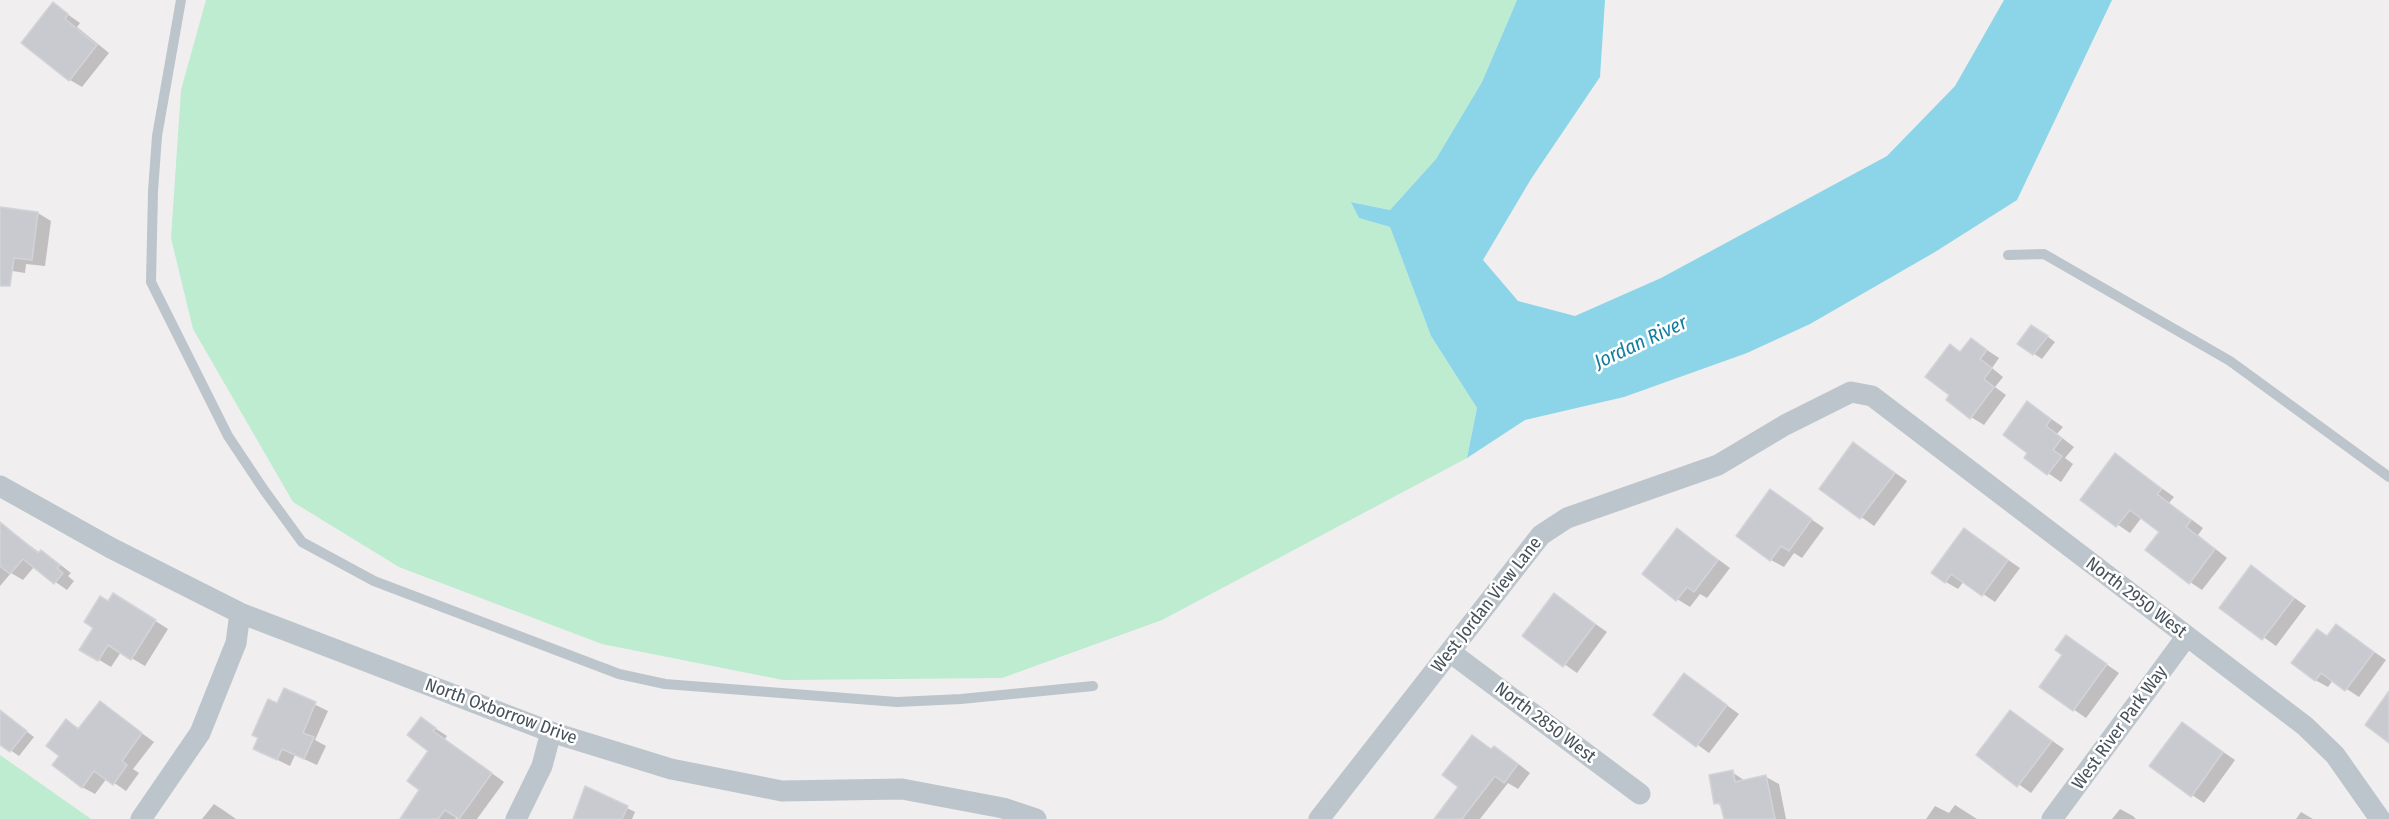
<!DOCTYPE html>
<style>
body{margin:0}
canvas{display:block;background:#f0eeee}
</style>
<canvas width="2389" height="819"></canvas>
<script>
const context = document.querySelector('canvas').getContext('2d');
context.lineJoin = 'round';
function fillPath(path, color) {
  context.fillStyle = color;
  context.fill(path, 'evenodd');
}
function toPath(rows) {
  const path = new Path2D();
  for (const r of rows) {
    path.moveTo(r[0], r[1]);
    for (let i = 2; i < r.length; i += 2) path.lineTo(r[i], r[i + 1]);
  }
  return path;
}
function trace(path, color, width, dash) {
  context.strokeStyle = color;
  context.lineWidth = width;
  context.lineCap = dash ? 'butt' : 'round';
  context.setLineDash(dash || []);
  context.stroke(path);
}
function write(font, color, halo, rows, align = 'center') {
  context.font = font + ' "Fira Sans Condensed",sans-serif';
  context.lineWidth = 5;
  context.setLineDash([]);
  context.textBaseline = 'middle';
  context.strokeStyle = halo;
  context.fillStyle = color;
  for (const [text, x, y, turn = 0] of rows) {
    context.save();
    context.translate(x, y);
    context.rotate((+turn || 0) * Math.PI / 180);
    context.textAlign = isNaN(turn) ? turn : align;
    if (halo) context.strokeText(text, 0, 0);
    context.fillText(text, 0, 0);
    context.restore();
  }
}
const green = toPath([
 [206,0,1517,0,1482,82,1436,159,1390,210,1352,202,1359,218,1390,227,1431,336,1477,408,1467,458,1162,620,1002,678,783,680,602,644,399,567,293,502,193,329,171,238,181,90],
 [0,755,91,819,0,819]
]);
const water = toPath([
 [1517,0,1605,0,1600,77,1531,179,1483,260,1518,301,1575,316,1661,278,1887,156,1955,86,2004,0,2112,0,2017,200,1935,252,1810,324,1747,353,1624,397,1525,420,1467,458,1477,408,1431,336,1390,227,1359,218,1351,202,1390,210,1436,159,1482,82]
]);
const shadow = toPath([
 [53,4,80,23,77,27,109,53,82,87,70,80],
 [0,209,38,213,51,221,45,266,26,264,25,273,0,269],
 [2040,331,2055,342,2042,359,2019,344],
 [1972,340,1999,358,1992,368,2003,377,1995,387,2006,395,1984,425,1971,417,1951,395,1950,346,1962,352],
 [2040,411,2063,427,2057,434,2074,447,2065,458,2073,464,2061,482,2026,458,2029,453],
 [1854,444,1907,481,1874,526,1821,488],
 [2116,455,2174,497,2169,503,2203,528,2198,535,2227,558,2202,590,2190,582,2161,531,2142,517,2130,533,2082,500],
 [1770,491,1824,528,1802,558,1794,553,1784,567,1771,560],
 [0,523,40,553,41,552,53,559,71,573,68,576,74,581,67,590,34,567,23,580,11,573,0,586],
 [1678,530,1730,568,1707,598,1700,594,1690,607,1677,599],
 [1964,530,2020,568,1995,602,1964,581,1958,589,1946,582],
 [2251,567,2306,606,2276,646,2221,607],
 [1554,595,1607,632,1577,673,1524,636],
 [126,602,168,629,145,666,121,652,111,667,81,649,109,603],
 [2337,626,2386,660,2359,697,2333,680,2328,687,2315,680,2329,637],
 [2067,637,2119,673,2086,718,2041,687,2064,655],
 [1685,675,1739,714,1709,753,1655,714],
 [285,690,328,711,315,740,326,746,317,765,295,755,290,766,255,749],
 [100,703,154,742,133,769,139,773,126,791,107,778,95,794,82,787,61,756,67,721,80,729],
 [2011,712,2064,749,2031,793,1978,755],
 [6,716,34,737,19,756,0,743,0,724],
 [421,719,447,736,445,739,504,782,477,819,460,819,457,817,455,819,401,819,421,790,431,751],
 [2182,724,2235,760,2204,803,2192,795],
 [1473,737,1493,750,1494,748,1507,755,1530,773,1518,789,1508,783,1480,819,1436,819,1460,787],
 [1732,772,1745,781,1766,777,1779,784,1786,819,1725,819,1723,807,1716,803],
 [214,804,226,812,236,819,202,819],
 [1955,805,1977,819,1926,819,1935,806,1949,813],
 [627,808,635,812,632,819,574,819],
 [2120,809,2133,816,2136,819,2112,819],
 [2301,812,2313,819,2296,819]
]);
const building = toPath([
 [53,2,68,14,65,19,97,45,69,81,21,43,53,2],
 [0,207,38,212,32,260,14,258,10,286,0,286,0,207],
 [2031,325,2048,336,2033,355,2017,344,2031,325],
 [1971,338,1987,350,1980,359,1992,368,1984,379,1994,387,1970,419,1946,400,1949,395,1925,377,1950,344,1960,352,1971,338],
 [2027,401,2051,419,2046,426,2062,438,2053,450,2062,456,2047,475,2024,458,2027,453,2003,435,2027,401],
 [1853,442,1895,473,1860,519,1819,489,1853,442],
 [2115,453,2162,489,2157,494,2191,520,2186,527,2215,549,2189,584,2145,550,2159,532,2130,510,2116,527,2080,500,2115,453],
 [1770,489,1812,519,1789,551,1781,546,1770,561,1736,536,1770,489],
 [0,522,38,553,41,550,60,565,57,568,63,573,54,584,23,559,10,574,0,566,0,522],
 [1677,528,1718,560,1694,592,1687,587,1676,601,1642,574,1677,528],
 [1964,528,2008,560,1982,596,1951,574,1945,583,1931,573,1964,528],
 [2251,565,2294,598,2262,640,2219,608,2251,565],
 [113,593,156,620,131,660,108,645,98,661,79,650,93,628,84,622,100,596,108,601,113,593],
 [1554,593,1595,624,1563,667,1522,636,1554,593],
 [2336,624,2374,652,2345,691,2321,673,2315,681,2291,663,2317,629,2327,636,2336,624],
 [2066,635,2107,664,2073,711,2039,687,2062,655,2055,650,2066,635],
 [1684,673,1727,705,1696,747,1653,715,1684,673],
 [284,688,316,702,303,733,314,737,304,759,282,749,277,760,253,749,258,738,252,735,268,699,277,703,284,688],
 [2389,691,2389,743,2365,725,2389,691],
 [100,701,142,733,122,761,127,765,113,785,94,771,82,788,52,765,59,756,46,746,66,719,78,729,100,701],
 [0,710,27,731,10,752,0,745,0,710],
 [2010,710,2052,741,2017,787,1976,755,2010,710],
 [421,717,436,728,433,731,492,773,459,819,445,810,438,819,400,819,419,790,407,781,428,751,407,735,421,717],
 [2182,722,2223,752,2191,797,2149,766,2182,722],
 [1472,735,1491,749,1494,746,1518,764,1504,783,1495,776,1462,819,1434,819,1458,787,1442,775,1472,735],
 [1733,770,1735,782,1766,775,1775,819,1724,819,1720,803,1714,804,1709,775,1733,770],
 [585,786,628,806,622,819,573,819,585,786]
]);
const service = toPath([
 [181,0,157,136,153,191,151,282,228,436,264,490,302,542,374,581,619,674,665,684,897,702,961,699,1093,686],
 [2008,255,2044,254,2230,361,2389,477]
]);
const minor = toPath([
 [0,486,111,548,240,613,551,732,671,769,782,791,902,789,1003,808,1036,819],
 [1450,652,1640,794],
 [141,819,200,733,236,643,240,613],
 [516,819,542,766,551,732],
 [1319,819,1541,535,1567,518,1718,465,1785,425,1851,392,1872,396,2305,726,2335,755,2380,819],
 [2052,819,2187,636]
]);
const streetNames = [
 ["North 2950 West",2136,598,37],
 ["West Jordan View Lane",1487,605,-52],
 ["North Oxborrow Drive",501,712,20],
 ["North 2850 West",1545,723,37],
 ["West River Park Way",2120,728,-54]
];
const waterNames = [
 ["Jordan River",1641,343,-25]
];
fillPath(green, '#bdecd0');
fillPath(water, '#8cd5e8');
fillPath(shadow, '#0003');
fillPath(building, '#c8cad0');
trace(building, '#d2d4d9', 1.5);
trace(service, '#bdc5cc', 10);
trace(minor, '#bdc5cc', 21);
write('18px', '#47515a', '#fff', streetNames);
write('italic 20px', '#127e9b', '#fff', waterNames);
</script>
